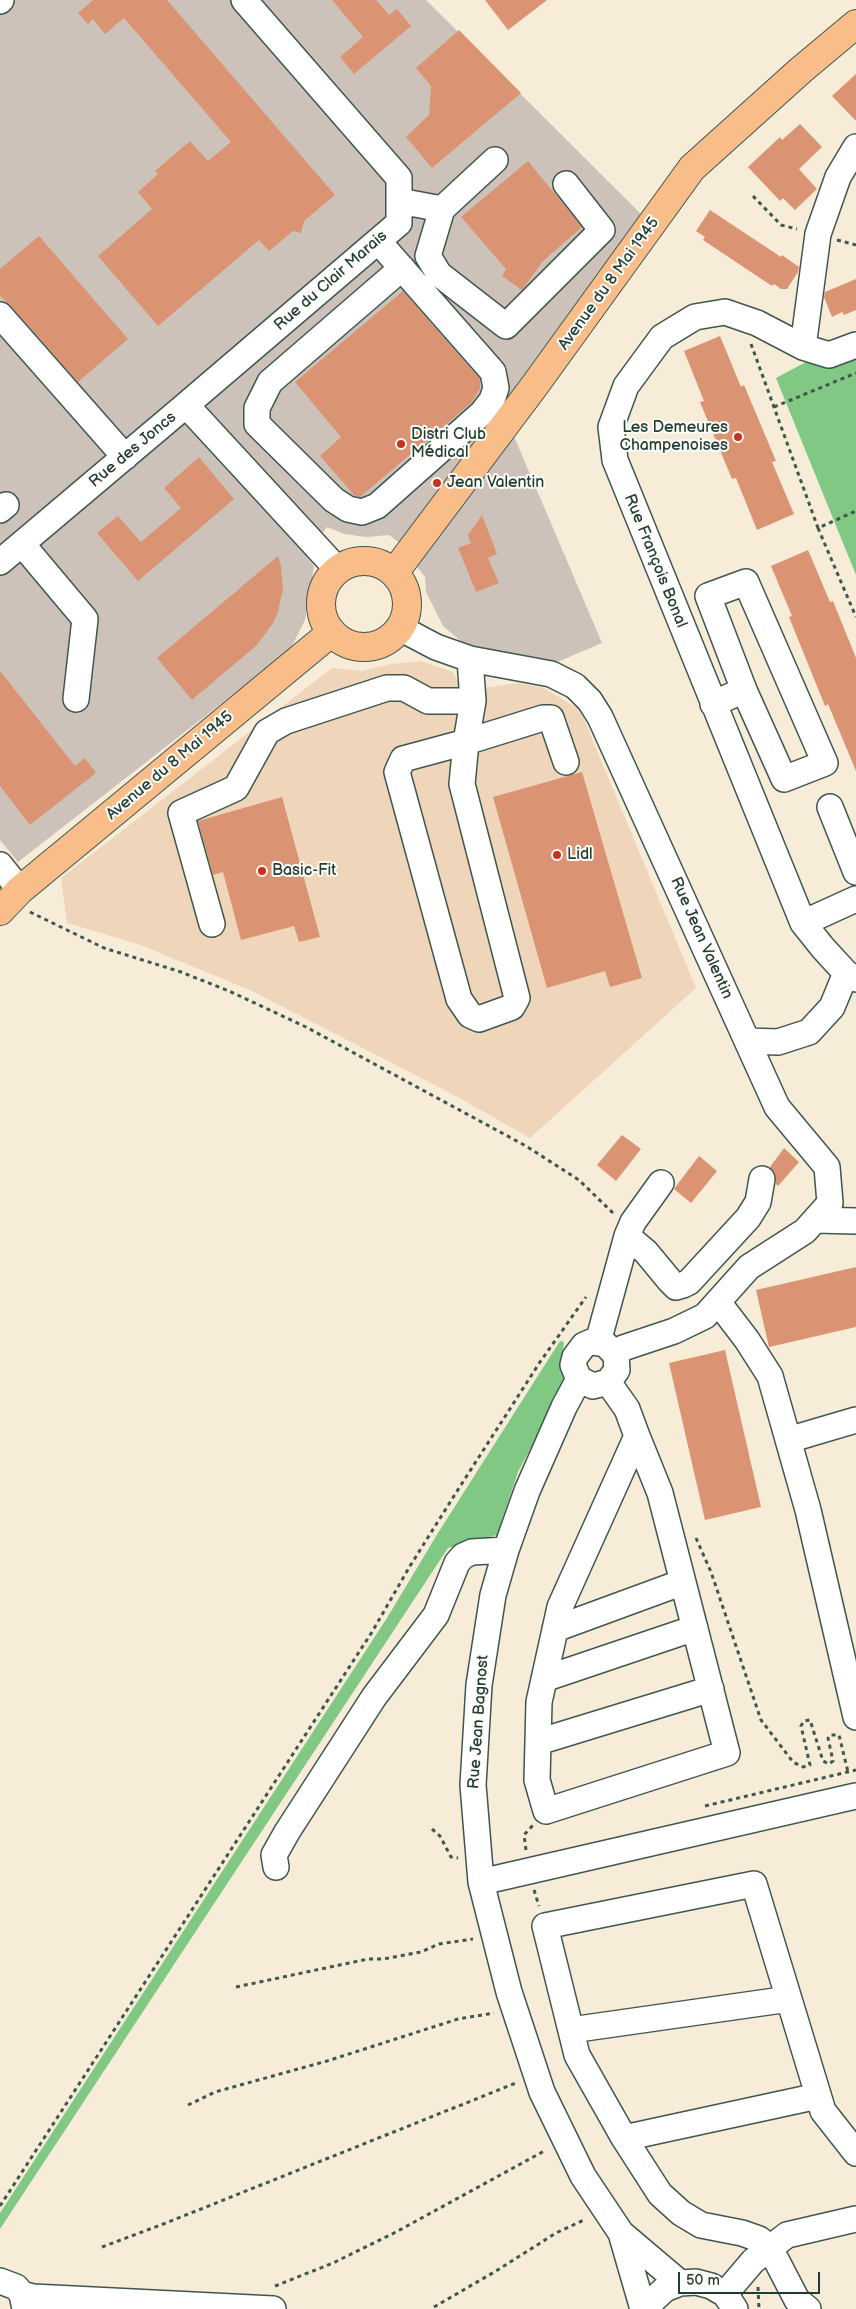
<!DOCTYPE html>
<meta charset="utf-8">
<style>
body{margin:0}
#map{position:relative;width:856px;height:2309px;overflow:hidden;background:#f6ecd8;font-family:"Balsamiq Sans",sans-serif}
canvas{display:block}
.scale{position:absolute;left:678px;top:2272px;width:142px;height:22px;box-sizing:border-box;border:2px solid #1f3d34;border-top:0;padding-left:6px;font-size:15px;line-height:18px;white-space:nowrap;color:#1f3d34;-webkit-text-stroke:4px #fdfcf7;paint-order:stroke}
</style>
<div id="map">
<canvas width="856" height="2309"></canvas>
<div class="scale">50 m</div>
</div>
<script>
const context = document.querySelector('canvas').getContext('2d');
context.lineJoin = 'round';
function fillPath(path, color) {
  context.fillStyle = color;
  context.fill(path, 'evenodd');
}
function toPath(rows) {
  const path = new Path2D();
  for (const r of rows) {
    if (r.length === 3) {
      path.moveTo(r[0] + r[2], r[1]);
      path.arc(r[0], r[1], r[2], 0, 2 * Math.PI);
      continue;
    }
    path.moveTo(r[0], r[1]);
    for (let i = 2; i < r.length; i += 2) path.lineTo(r[i], r[i + 1]);
  }
  return path;
}
function trace(path, color, width, dash) {
  context.strokeStyle = color;
  context.lineWidth = width;
  context.lineCap = dash ? 'butt' : 'round';
  context.setLineDash(dash || []);
  context.stroke(path);
}
function write(font, color, halo, rows, align = 'center') {
  context.font = font + ' "Balsamiq Sans",sans-serif';
  context.lineWidth = 4;
  context.setLineDash([]);
  context.textBaseline = 'middle';
  context.strokeStyle = halo;
  context.fillStyle = color;
  for (const [text, x, y, turn = 0] of rows) {
    context.save();
    context.translate(x, y);
    context.rotate((+turn || 0) * Math.PI / 180);
    context.textAlign = isNaN(turn) ? turn : align;
    if (halo) context.strokeText(text, 0, 0);
    context.fillText(text, 0, 0);
    context.restore();
  }
}
const built = toPath([
 [421,661,453,672,462,691,518,683,544,688,580,710,696,988,530,1138,454,1095,250,990,135,943,67,923,61,878,332,668,361,671,392,664]
]);
const industrial = toPath([
 [0,0,426,0,642,215,501,406,602,643,555,663,468,647,443,626,426,592,425,577,397,541,389,535,366,537,344,534,327,527,306,556,314,566,305,620,290,650,18,862,0,840]
]);
const green = toPath([
 [856,358,856,575,776,378,806,362,831,367],
 [560,1341,564,1342,562,1357,567,1369,566,1381,518,1472,497,1535,448,1548,0,2229,0,2213,387,1618,438,1533]
]);
const building = toPath([
 [93,0,167,0,335,195,304,221,301,233,293,231,269,251,259,240,158,326,98,256,152,209,138,192,158,174,155,171,190,141,208,161,231,142,124,18,105,34,93,19,88,24,78,13],
 [332,0,376,0,389,15,397,9,411,26,354,74,340,57,363,37],
 [485,0,547,0,508,30],
 [459,30,521,93,432,168,406,137,429,115,431,86,416,68],
 [856,74,856,121,832,96],
 [800,124,822,147,799,169,817,189,795,210,783,198,780,201,748,167,780,137,782,140],
 [528,161,582,227,543,261,522,290,502,276,506,269,461,217],
 [710,210,781,257,782,255,799,267,798,272,787,289,781,289,774,284,772,286,703,240,705,237,696,231],
 [39,236,128,339,78,382,11,306,0,296,0,269],
 [856,279,856,310,844,315,842,312,832,317,824,297,825,292],
 [403,291,480,379,480,389,471,403,360,497,354,495,320,456,341,437,295,382],
 [720,336,741,387,744,385,776,461,772,462,794,514,757,530,736,478,732,479,700,402,704,401,684,351],
 [199,457,234,499,138,581,97,533,118,516,141,542,181,508,164,488],
 [482,515,497,554,488,558,499,583,476,592,458,548,471,543,468,535],
 [808,550,830,602,833,601,856,658,856,771,828,704,825,706,789,617,792,616,771,566],
 [278,556,281,567,283,589,278,612,273,623,257,645,192,700,157,658],
 [0,671,75,766,85,758,96,773,30,825,0,786],
 [582,772,642,978,610,987,605,971,547,988,493,797],
 [282,797,320,937,299,942,294,926,241,940,223,872,213,875,198,821],
 [622,1135,641,1149,616,1181,597,1165],
 [784,1148,799,1162,778,1186,776,1184,775,1174,770,1167],
 [699,1156,717,1171,691,1203,674,1189],
 [856,1267,856,1327,769,1347,756,1290],
 [725,1350,761,1507,705,1520,669,1363]
]);
const path = toPath([
 [753,196,781,225,797,229],
 [837,240,856,245],
 [751,344,818,528,856,511],
 [774,407,856,373],
 [818,528,856,617],
 [30,912,104,948,181,972,229,991,306,1027,526,1146,579,1180,614,1214],
 [696,1538,711,1572,761,1720,793,1762,803,1767,810,1765,801,1726,804,1721,810,1720,823,1761,829,1764,833,1761,828,1738,830,1735,839,1735,848,1772],
 [705,1806,856,1770],
 [432,1829,440,1836,451,1857,458,1858],
 [526,1850,524,1835,533,1825],
 [534,1890,539,1906],
 [236,1987,368,1959,383,1959,421,1952,439,1944,473,1939],
 [188,2105,215,2092,327,2061,458,2019,494,2013],
 [0,2206,372,1632,410,1566,459,1488,540,1362,586,1297],
 [102,2247,166,2223,516,2083],
 [275,2286,333,2263,396,2232,546,2150],
 [758,2287,759,2309],
 [434,2307,496,2271,556,2233,586,2219]
]);
const minor = toPath([
 [0,1,1,0],
 [399,201,442,209,495,160],
 [442,209,428,256,439,274,506,326,602,230,566,184],
 [378,241,493,372,496,388,492,400,482,413,377,506,362,512,348,509,334,500,257,424,257,408,270,382,402,268],
 [0,315,125,457],
 [856,345,829,355,803,347,757,323,725,312,695,317,662,337,626,386,611,427,615,460,803,923,823,948,846,973,856,979],
 [803,347,818,234,838,177,856,147],
 [186,405,399,223,399,178,244,0],
 [0,510,6,505],
 [22,544,85,619,76,699],
 [0,562,186,405,338,570],
 [400,628,436,647,470,659,551,674,575,686,590,701,600,717,777,1107,827,1167,830,1203,805,1231,749,1267,705,1316,674,1331,623,1348,616,1355,605,1344,591,1342,584,1345,575,1357,573,1365,579,1379],
 [473,701,466,742,462,784,517,998,512,1007,479,1019,470,1015,459,999,397,772,403,759,466,742,543,718,551,718,566,762],
 [713,704,744,690,708,596,746,582,825,763,784,779,744,690],
 [830,807,856,872],
 [0,865,20,890],
 [803,923,856,899],
 [212,924,181,813,236,788,267,732,286,721,387,688,404,688,428,701,473,701,470,659],
 [748,1041,778,1042,809,1032,832,1007,846,973],
 [815,1220,856,1221],
 [627,1236,646,1252,670,1281,676,1287,683,1285,689,1282,748,1218,758,1202,762,1179],
 [718,1302,747,1340,770,1376,808,1510,856,1717],
 [598,1342,627,1236,633,1222,661,1183],
 [616,1355,617,1370,608,1382,593,1386,579,1379,564,1407,527,1491,506,1550,493,1595,479,1685,473,1785,481,1882,509,1992,542,2092,583,2176,621,2233,680,2283],
 [608,1382,627,1409,637,1436,560,1607,539,1702,537,1780,546,1811,727,1753,660,1493,637,1436],
 [788,1440,856,1420],
 [555,1629,683,1582],
 [544,1679,695,1628],
 [538,1742,711,1689],
 [276,1867,274,1855,287,1832,374,1697,436,1615,457,1563,463,1556,472,1552,506,1550],
 [481,1882,856,1796],
 [571,2030,789,1999],
 [624,2138,818,2096],
 [621,2233,643,2309],
 [0,2281,16,2287,22,2294,25,2309],
 [22,2294,33,2297,273,2309],
 [725,2294,753,2261,787,2235,856,2219],
 [648,2309,653,2300,665,2289,680,2283,696,2282,711,2286,725,2294,735,2309],
 [808,2309,797,2300,770,2248,759,2239,742,2233,701,2225,681,2213,660,2194,624,2138,577,2055,545,1926,754,1884,823,2111,856,2153]
]);
const major = toPath([
 [364,604,43],
 [394,573,535,385,692,168,801,70,856,24],
 [0,911,20,890,332,632]
]);
const markers = [
 [738,437,5,"#c8321e"],
 [401,444,5,"#c8321e"],
 [437,483,5,"#c8321e"],
 [557,855,5,"#c8321e"],
 [262,871,5,"#c8321e"]
];
const streetNames = [
 ["Rue du Clair Marais",331,281,-41],
 ["Avenue du 8 Mai 1945",609,284,-54],
 ["Rue des Joncs",133,450,-40],
 ["Rue François Bonal",655,561,68],
 ["Avenue du 8 Mai 1945",170,766,-40],
 ["Rue Jean Valentin",701,938,66],
 ["Rue Jean Bagnost",479,1722,-86]
];
const poiNames = [
 ["Les Demeures",728,428,"right"],
 ["Champenoises",728,446,"right"],
 ["Distri Club",411,435],
 ["Médical",411,453],
 ["Jean Valentin",447,483],
 ["Lidl",567,855],
 ["Basic-Fit",272,871]
];
fillPath(built, '#efd6bb');
fillPath(industrial, '#cdc2b9');
fillPath(green, '#80c884');
fillPath(building, '#db9473');
trace(minor, '#3f574d', 28);
trace(major, '#3f574d', 30);
trace(path, '#3f574d', 3, [4, 4]);
trace(minor, '#fff', 25);
trace(major, '#f9bd89', 28);
for (const [x, y, r, color] of markers) {
  const dot = new Path2D();
  dot.arc(x, y, r, 0, 2 * Math.PI);
  context.fillStyle = color;
  context.fill(dot);
  trace(dot, '#fdfcf7', 2);
}
write('16px', '#1f3d34', '#fdfcf7', streetNames);
write('16px', '#1f3d34', '#fdfcf7', poiNames, 'left');
</script>
